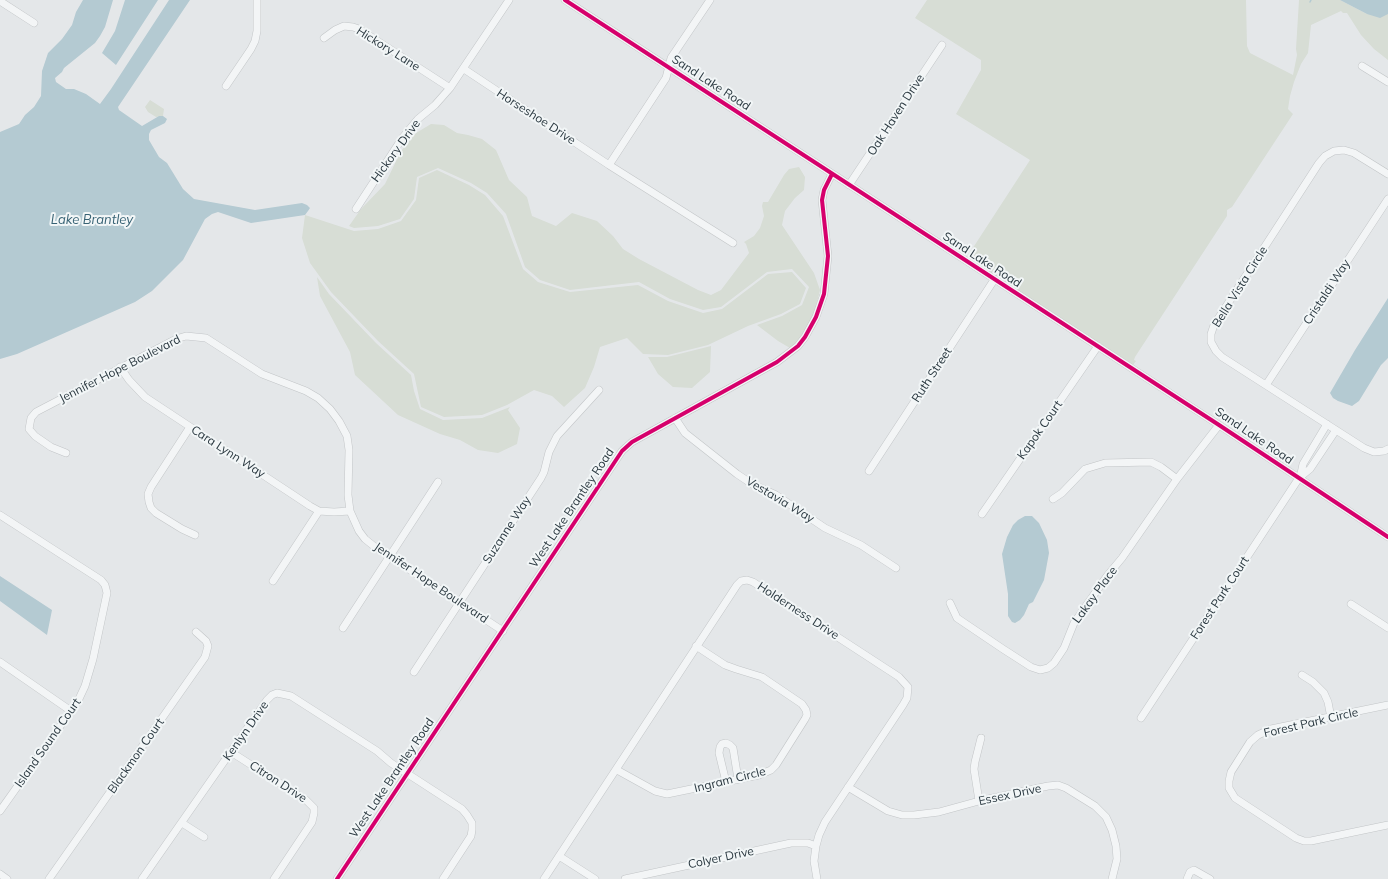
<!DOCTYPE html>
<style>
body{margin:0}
canvas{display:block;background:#e4e7e9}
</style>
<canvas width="1388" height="879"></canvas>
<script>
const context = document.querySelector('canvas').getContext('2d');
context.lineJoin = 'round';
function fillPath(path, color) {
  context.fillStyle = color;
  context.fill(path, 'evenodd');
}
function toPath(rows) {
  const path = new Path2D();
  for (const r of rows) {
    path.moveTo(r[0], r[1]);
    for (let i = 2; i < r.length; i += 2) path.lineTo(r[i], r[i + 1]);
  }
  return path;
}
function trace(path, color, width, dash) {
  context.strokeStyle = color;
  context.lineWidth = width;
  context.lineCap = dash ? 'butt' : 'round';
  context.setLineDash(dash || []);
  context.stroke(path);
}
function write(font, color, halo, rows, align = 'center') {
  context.font = font + ' Mulish,sans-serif';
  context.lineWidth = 4;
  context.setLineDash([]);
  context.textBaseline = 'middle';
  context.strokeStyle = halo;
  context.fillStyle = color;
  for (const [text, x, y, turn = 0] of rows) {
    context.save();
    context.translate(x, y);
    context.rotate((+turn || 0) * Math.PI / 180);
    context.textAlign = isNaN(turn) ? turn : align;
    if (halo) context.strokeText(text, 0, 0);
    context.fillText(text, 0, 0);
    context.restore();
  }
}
const green = toPath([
 [927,0,1246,0,1247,46,1250,53,1293,75,1297,55,1296,49,1299,0,1340,0,1367,14,1388,14,1388,60,1374,49,1361,35,1347,13,1343,13,1341,11,1311,25,1308,53,1301,64,1294,82,1290,96,1288,109,1293,114,1232,207,1227,210,1227,216,1135,357,1134,360,1136,361,1133,365,967,257,1030,160,956,114,981,70,981,60,915,18],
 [150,100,164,109,163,116,156,117,148,112,145,107],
 [431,124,444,125,457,133,468,135,482,139,496,150,509,180,527,197,532,216,556,226,572,213,597,221,613,236,623,249,639,259,698,290,711,295,721,290,749,253,746,244,744,242,754,236,760,228,764,216,762,206,763,202,768,202,784,175,789,169,799,167,805,177,804,190,795,198,785,211,782,225,814,273,820,290,815,311,809,326,797,343,790,348,778,341,757,325,782,316,802,305,809,287,792,269,767,272,721,307,703,310,670,299,639,282,570,290,540,280,525,267,506,214,487,193,471,183,438,168,417,177,414,199,400,219,378,226,354,228,349,226,361,209,385,184,401,151,416,133],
 [437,170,469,185,485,195,503,216,523,269,538,282,570,292,638,285,668,301,703,313,722,309,768,274,792,272,806,288,800,304,781,314,748,326,708,345,668,355,643,354,627,338,600,347,594,367,585,388,564,407,552,396,534,390,507,405,482,415,444,417,421,407,414,374,378,341,331,292,310,263,302,238,305,215,354,231,378,229,401,221,416,200,419,178],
 [317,277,329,294,376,343,411,375,414,391,420,409,443,420,482,418,510,407,508,410,520,428,517,444,498,453,478,450,460,440,440,434,398,415,355,375,350,352,320,296],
 [711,346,710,372,692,388,673,387,658,374,648,357,667,357]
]);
const water = toPath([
 [83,0,113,0,105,27,100,36,95,43,64,68,62,72,55,78,56,82,66,89,74,89,86,94,100,104,111,89,169,0,190,0,118,107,119,110,142,126,159,116,163,116,167,119,165,123,151,130,149,134,149,140,159,157,167,163,183,189,194,199,255,210,302,203,307,205,310,208,308,211,305,215,251,223,218,212,212,214,205,219,183,260,152,291,135,302,17,354,0,359,0,132,19,124,25,115,34,107,41,96,42,71,48,53,62,39,72,25,76,12],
 [125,0,158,0,116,65,102,53,115,31],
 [1340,0,1388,0,1388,14,1380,18,1367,14],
 [1388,298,1388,358,1381,365,1359,401,1352,406,1338,401,1333,398,1330,393,1355,350],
 [1025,516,1032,516,1039,523,1047,540,1049,553,1044,580,1033,602,1029,604,1024,615,1020,620,1015,623,1012,622,1008,616,1008,594,1002,554,1007,537,1013,525,1018,520],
 [0,576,52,610,47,635,0,601]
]);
const stream = toPath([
 [1310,2,1311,0]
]);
const minor = toPath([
 [565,0,1219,425,1388,537],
 [0,1,34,23],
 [324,38,335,30,344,26,353,27,359,29,450,88],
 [1362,66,1388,82],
 [464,69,609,165,733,243],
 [226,86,251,49,255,41,257,31,257,0],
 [609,165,666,78,671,58,710,0],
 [1388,174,1354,153,1344,150,1334,151,1325,156,1319,163,1214,325,1211,334,1211,342,1216,351,1222,357,1364,448,1374,452,1384,451,1388,449],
 [849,185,942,45],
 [356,209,403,137,418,119,435,105,450,88,509,0],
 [120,367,129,380,145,397,310,506,319,511,334,512,350,511],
 [1266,385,1388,199],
 [675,418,685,433,737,474,752,484,776,495,825,528,861,545,896,568],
 [190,427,151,487,148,494,149,502,151,508,156,513,182,529,195,535],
 [66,453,51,447,35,436,29,429,31,418,36,412,176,339,186,336,206,338,262,374,306,391,318,398,330,409,339,421,347,436,349,450,348,495,350,511,359,531,365,539,375,547,503,631],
 [869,471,994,280],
 [1300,478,1303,464,1327,424],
 [1053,499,1062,493,1085,469,1105,463,1151,462,1161,467,1177,479],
 [982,514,1098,346],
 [0,515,101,580,105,585,107,593,93,659,85,686,78,701,0,811],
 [273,581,319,511],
 [950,603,957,618,1003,649,1031,667,1040,670,1048,668,1054,663,1064,648,1074,623,1107,576,1122,558,1177,479,1219,425],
 [1351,604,1388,628],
 [343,628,438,482],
 [0,662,71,711],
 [414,672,541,478,544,472,549,452,557,436,599,390],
 [1302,675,1313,682,1324,693,1328,702,1331,718],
 [1388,705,1271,729,1258,735,1250,742,1231,772,1229,781,1229,788,1235,798,1296,838,1304,841,1311,841,1388,825],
 [1141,718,1299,478,1310,469,1336,430],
 [231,752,306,800,314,808,314,813,312,822,274,879],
 [617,770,655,791,667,794,759,775,771,770,776,765,805,719,807,715,806,710,802,704,762,677,736,669,725,665,696,646],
 [726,782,719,753,720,747,722,744,726,743,730,745,733,748,738,779],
 [848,787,888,811,902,815,914,815,939,812,979,801,1048,786,1058,785,1066,788,1095,806,1106,817,1112,830,1116,846,1117,859,1112,879],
 [979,801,974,769,975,762,981,738],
 [182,823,204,837],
 [559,856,595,879],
 [0,874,7,879],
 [49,879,205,657,208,646,206,641,196,632],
 [142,879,267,700,272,695,277,693,291,696,377,751,391,763,462,809,467,815,472,823,472,830,471,836,443,879],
 [337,879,622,451,632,442,777,362,798,346,805,337,816,317,824,294,828,256,822,200,824,190,832,174],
 [544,879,737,585,741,581,747,580,753,582,899,677,908,687,907,698,903,705,825,822,819,835,816,846,814,861,817,879],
 [625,879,791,843,808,843,816,846],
 [1187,879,1190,872,1194,870,1210,879]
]);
const cycleway = toPath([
 [565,0,1219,425,1388,537],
 [337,879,622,451,632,442,777,362,798,346,805,337,816,317,824,294,828,256,822,200,824,190,832,174]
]);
const streetNames = [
 ["Hickory Lane",388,49,32],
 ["Sand Lake Road",711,83,33],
 ["Oak Haven Drive",896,115,-57],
 ["Horseshoe Drive",536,117,33],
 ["Hickory Drive",396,151,-54],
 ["Sand Lake Road",982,260,33],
 ["Bella Vista Circle",1240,287,-58],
 ["Cristaldi Way",1327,292,-57],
 ["Jennifer Hope Boulevard",120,369,-27],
 ["Ruth Street",932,375,-57],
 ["Kapok Court",1040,430,-55],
 ["Sand Lake Road",1254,436,34],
 ["Cara Lynn Way",228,452,33],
 ["Vestavia Way",780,500,31],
 ["West Lake Brantley Road",572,508,-56],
 ["Suzanne Way",507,530,-57],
 ["Jennifer Hope Boulevard",431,583,34],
 ["Lakay Place",1095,595,-54],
 ["Forest Park Court",1220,598,-57],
 ["Holderness Drive",798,611,33],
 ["Forest Park Circle",1311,723,-13],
 ["Kenlyn Drive",246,731,-55],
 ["Island Sound Court",48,743,-55],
 ["Blackmon Court",136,756,-55],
 ["West Lake Brantley Road",392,778,-56],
 ["Ingram Circle",730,780,-14],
 ["Citron Drive",278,782,33],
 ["Essex Drive",1010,795,-12],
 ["Colyer Drive",721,858,-12]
];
const waterNames = [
 ["Lake Brantley",92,220]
];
fillPath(green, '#d7ddd5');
fillPath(water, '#b4cad2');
trace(stream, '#b4cad2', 1.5);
trace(minor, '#c2c5c7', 8);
trace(minor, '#f3f5f6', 7);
trace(cycleway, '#d6006c', 4);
write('12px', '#2b3941', '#f2f6f7', streetNames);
write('italic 13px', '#376274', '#f2f6f7', waterNames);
</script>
